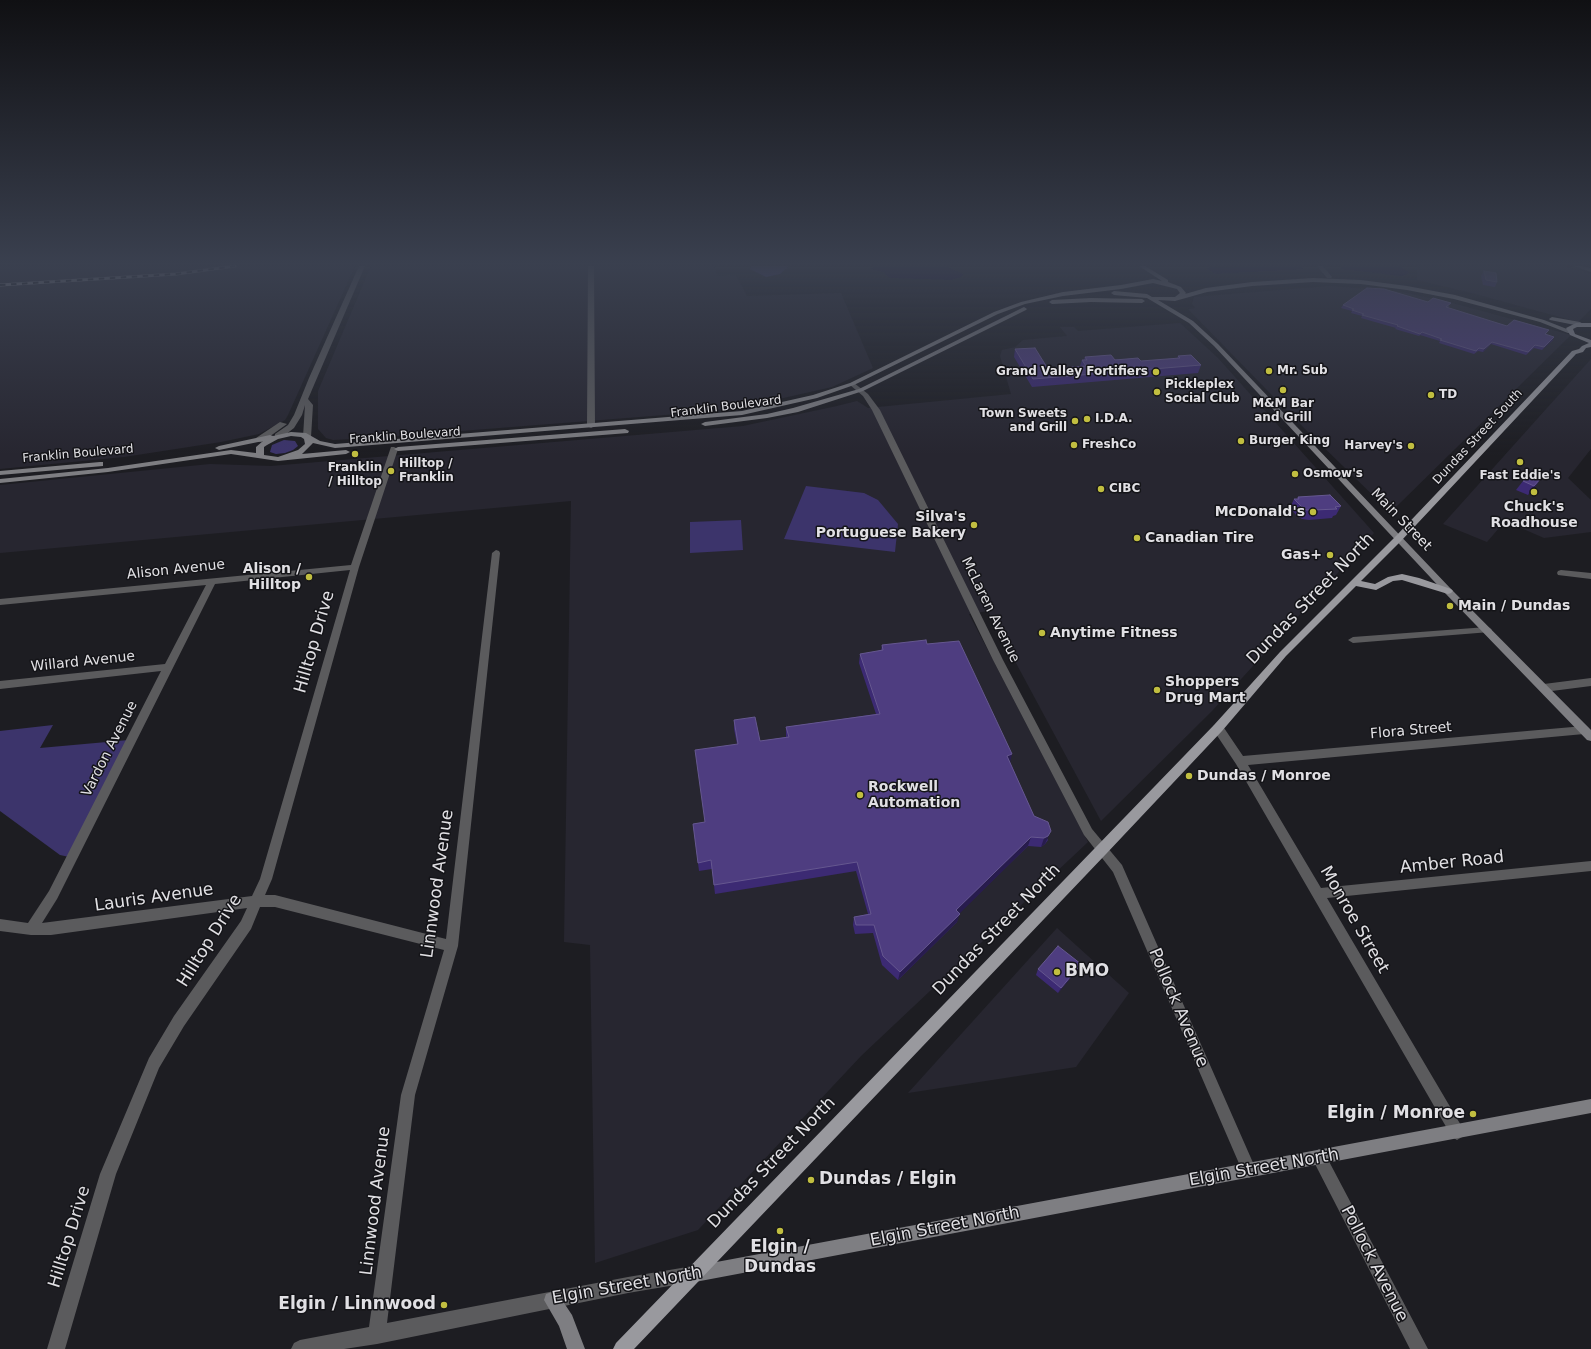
<!DOCTYPE html>
<style>
body{margin:0}
canvas{display:block;background:#1d1d22}
</style>
<canvas width="1591" height="1349"></canvas>
<script>
const context = document.querySelector('canvas').getContext('2d');
context.lineJoin = 'round';
function fillPath(path, color) {
  context.fillStyle = color;
  context.fill(path, 'evenodd');
}
function toPath(rows) {
  const path = new Path2D();
  for (const r of rows) {
    path.moveTo(r[0], r[1]);
    for (let i = 2; i < r.length; i += 2) path.lineTo(r[i], r[i + 1]);
  }
  return path;
}
function trace(path, color, width, dash) {
  context.strokeStyle = color;
  context.lineWidth = width;
  context.lineCap = dash ? 'butt' : 'round';
  context.setLineDash(dash || []);
  context.stroke(path);
}
function write(font, color, halo, rows, align = 'center') {
  context.font = font + ' "DejaVu Sans",sans-serif';
  context.lineWidth = 3;
  context.setLineDash([]);
  context.textBaseline = 'middle';
  context.strokeStyle = halo;
  context.fillStyle = color;
  for (const [text, x, y, turn = 0] of rows) {
    context.save();
    context.translate(x, y);
    context.rotate((+turn || 0) * Math.PI / 180);
    context.textAlign = isNaN(turn) ? turn : align;
    if (halo) context.strokeText(text, 0, 0);
    context.fillText(text, 0, 0);
    context.restore();
  }
}
const built = toPath([
 [0,266,355,266,288,415,285,420,259,434,221,442,124,457,0,469],
 [371,266,714,266,717,276,736,275,747,296,841,293,873,368,832,387,748,406,690,413,372,438,333,440,326,438,318,429,318,391],
 [1417,266,1564,266,1591,274,1591,309,1578,322,1472,293,1417,280],
 [1329,286,1396,291,1441,300,1571,335,1397,506,1387,509,1305,429,1188,309,1195,308,1192,304,1194,297],
 [1180,323,1218,358,1374,533,1212,711,1101,821,988,611,969,614,1088,842,861,1056,698,1230,595,1263,590,945,564,942,571,501,0,553,0,485,210,464,271,466,743,426,837,406,857,401,868,408,1011,394,1000,356,1002,350,1015,347,1023,340,1067,336,1060,327,1074,327,1078,331],
 [1591,359,1591,449,1568,478,1591,500,1591,532,1544,538,1505,521,1487,542,1443,524],
 [1057,928,1129,993,1076,1067,908,1093]
]);
const green = toPath([
 [284,440,295,441,298,446,293,450,285,453,276,454,270,452,272,445],
 [806,486,864,493,878,500,898,524,895,552,784,539],
 [741,520,743,550,690,553,690,522],
 [53,725,40,748,129,740,74,858,60,855,0,811,0,731]
]);
const forest = toPath([
 [751,266,789,266,780,274,766,277,750,269]
]);
const water = toPath([
 [876,266,944,266,964,274,961,277,951,280,890,278,883,272,871,269],
 [1266,266,1300,266,1303,269,1215,274,1207,268],
 [1348,266,1399,266,1410,273,1402,276,1341,269,1341,267]
]);
const street = toPath([
 [359,266,365,266,308,399,313,405,311,437,307,439,303,437,305,405,302,415,294,428,281,438,275,438,275,434,288,425,294,415,309,378,359,266],
 [588,266,594,266,595,426,591,428,587,426,588,266],
 [1317,266,1323,266,1332,277,1331,278,1327,278,1317,266],
 [1573,266,1581,266,1591,268,1591,272,1573,266],
 [850,383,854,383,868,394,880,410,1003,660,1092,829,1122,865,1254,1165,1257,1170,1254,1175,1249,1178,1244,1175,1113,872,1084,835,993,660,872,410,863,396,850,385,850,383],
 [280,422,287,424,262,442,256,442,256,438,280,422],
 [391,447,394,447,398,449,359,567,272,879,265,895,275,895,446,939,492,553,496,550,499,551,500,553,458,946,415,1095,387,1323,628,1277,693,1266,699,1268,701,1274,699,1280,693,1282,628,1293,377,1344,344,1349,291,1349,294,1343,300,1340,369,1327,401,1095,444,950,275,907,260,907,251,929,184,1026,159,1068,116,1174,65,1349,47,1349,100,1174,149,1058,174,1016,241,921,247,908,51,935,31,935,0,931,0,919,28,923,49,891,161,671,0,689,0,681,165,664,206,585,0,605,0,599,351,565,391,447],
 [350,570,260,879,252,896,42,923,57,899,215,584,350,570],
 [1561,570,1591,573,1591,579,1558,575,1557,573,1558,571,1561,570],
 [1487,627,1490,628,1492,630,1490,632,1353,643,1348,640,1353,637,1487,627],
 [1591,678,1591,686,1544,692,1539,688,1544,684,1591,678],
 [1218,724,1222,725,1243,756,1584,726,1588,727,1589,730,1588,733,1584,734,1248,765,1321,888,1591,861,1591,871,1327,898,1462,1127,1465,1132,1462,1137,1457,1140,1452,1137,1236,764,1214,731,1213,728,1214,725,1218,724],
 [1319,1149,1324,1152,1428,1349,1410,1349,1314,1162,1311,1157,1314,1152,1319,1149]
]);
const secondary = toPath([
 [1139,266,1145,266,1168,280,1168,282,1181,287,1186,293,1185,294,1206,288,1252,282,1313,278,1361,280,1407,286,1455,295,1544,320,1572,331,1572,333,1568,333,1540,322,1454,299,1407,290,1361,284,1313,282,1252,286,1207,292,1175,301,1158,300,1193,321,1218,344,1451,589,1591,730,1591,741,1587,740,1445,593,1214,346,1189,323,1147,298,1114,295,1111,293,1114,291,1147,294,1152,297,1175,297,1180,293,1177,289,1153,283,1121,289,1063,296,1025,304,998,314,854,385,817,398,742,415,335,448,313,443,302,454,346,450,350,452,346,454,278,461,231,454,108,472,0,483,0,479,108,468,231,450,256,453,256,447,263,441,219,450,215,448,219,446,270,435,273,436,291,432,306,433,320,441,335,444,742,411,813,395,850,383,994,312,1021,302,1063,292,1121,285,1153,279,1162,281,1139,266],
 [291,436,301,437,304,439,305,444,298,450,278,457,264,455,264,447,267,445,278,439,291,436],
 [1091,298,1142,299,1145,301,1142,303,1091,302,1052,304,1049,302,1052,300,1091,298],
 [1024,307,1027,309,1026,310,863,391,798,412,767,418,705,426,701,424,705,422,767,414,793,408,859,389,1024,307],
 [1552,317,1580,322,1583,324,1580,326,1550,320,1549,319,1552,317],
 [625,429,629,431,628,433,398,451,394,449,398,447,625,429],
 [100,462,103,462,103,466,0,475,0,471,100,462],
 [1591,1099,1591,1113,695,1282,689,1280,687,1274,689,1268,695,1266,1591,1099],
 [552,1292,558,1294,572,1315,585,1349,567,1349,559,1326,544,1300,546,1294,552,1292]
]);
const primary = toPath([
 [1576,323,1591,323,1591,327,1577,327,1573,329,1575,334,1591,340,1591,347,1586,348,1583,352,1576,354,1402,540,1361,581,1375,584,1388,577,1402,574,1419,578,1451,589,1453,591,1451,593,1448,594,1402,580,1393,581,1376,590,1356,586,1286,656,1222,731,1106,854,634,1349,613,1349,616,1343,1214,725,1280,652,1396,536,1572,351,1579,349,1582,346,1589,343,1570,335,1566,328,1576,323]
]);
const rail = toPath([
 [0,285,176,274,235,266]
]);
const wall = toPath([
 [1484,271,1497,282,1495,287,1483,285,1481,276],
 [1428,302,1450,306,1447,308,1507,326,1549,330,1546,334,1553,340,1542,350,1534,348,1526,355,1491,344,1483,352,1478,351,1474,354,1439,343,1440,341,1420,335,1419,336,1395,329,1396,328,1361,318,1362,316,1351,313,1352,311,1341,308,1343,305],
 [1015,349,1048,369,1080,366,1082,360,1084,360,1085,357,1141,361,1177,359,1178,356,1201,365,1198,373,1032,387,1014,357],
 [1541,478,1535,487,1528,495,1516,490,1523,481],
 [1298,497,1341,506,1336,515,1333,516,1332,518,1309,520,1302,519,1297,516,1290,508,1294,499,1297,499],
 [927,644,1010,762,1034,816,1048,840,1045,844,1041,847,1028,846,959,913,957,922,898,980,882,965,873,933,855,934,853,925,854,917,868,914,856,871,715,894,712,869,699,871,693,824,705,822,737,744,734,729,734,720,760,741,786,737,786,727,876,714,859,663,860,654,881,651,882,645],
 [1038,969,1078,969,1058,993,1036,975]
]);
const shadedWall = toPath([
 [1554,337,1553,340,1542,350,1544,347],
 [1492,342,1491,344,1483,352,1484,349],
 [1541,478,1535,487,1528,495,1534,486],
 [1012,754,1010,763,1007,756],
 [1051,831,1045,844,1041,847,1044,838],
 [1031,837,1028,846,954,919,956,910],
 [960,914,957,922,898,980,900,972],
 [1081,964,1078,969,1058,993,1061,988]
]);
const building = toPath([
 [1484,271,1496,273,1497,282,1486,280,1484,271],
 [1367,288,1384,289,1428,302,1433,298,1451,303,1446,307,1507,326,1514,320,1549,330,1545,334,1554,337,1544,347,1535,345,1528,352,1492,342,1484,349,1479,348,1476,351,1440,340,1442,339,1422,332,1420,334,1397,326,1398,325,1362,315,1364,314,1352,310,1354,309,1343,305,1367,288],
 [1035,348,1048,369,1086,366,1082,360,1087,360,1085,357,1111,355,1115,360,1138,358,1141,361,1180,358,1178,356,1191,355,1201,365,1033,379,1015,349,1035,348],
 [1530,474,1541,478,1534,486,1523,481,1530,474],
 [1330,495,1341,506,1335,507,1337,509,1314,510,1306,510,1302,507,1294,499,1299,499,1298,497,1330,495],
 [926,640,927,644,959,641,1012,754,1007,756,1034,816,1048,822,1051,831,1048,836,1044,838,1031,837,956,910,960,914,900,972,883,956,874,925,856,925,854,917,871,914,857,862,714,885,711,860,698,863,693,824,705,822,695,750,738,744,734,720,755,717,760,741,789,737,786,727,880,714,860,654,883,650,882,645,926,640],
 [1058,946,1081,964,1061,988,1038,969,1058,946]
]);
const markers = [
 [1269,371,4,"#c1be40"],
 [1156,372,4,"#c1be40"],
 [1283,390,4,"#c1be40"],
 [1157,392,4,"#c1be40"],
 [1431,395,4,"#c1be40"],
 [1087,419,4,"#c1be40"],
 [1075,421,4,"#c1be40"],
 [1241,441,4,"#c1be40"],
 [1074,445,4,"#c1be40"],
 [1411,446,4,"#c1be40"],
 [355,454,4,"#c1be40"],
 [1520,462,4,"#c1be40"],
 [391,471,4,"#c1be40"],
 [1295,474,4,"#c1be40"],
 [1101,489,4,"#c1be40"],
 [1534,492,4,"#c1be40"],
 [1313,512,4,"#c1be40"],
 [974,525,4,"#c1be40"],
 [1137,538,4,"#c1be40"],
 [1330,555,4,"#c1be40"],
 [309,577,4,"#c1be40"],
 [1450,606,4,"#c1be40"],
 [1042,633,4,"#c1be40"],
 [1157,690,4,"#c1be40"],
 [1189,776,4,"#c1be40"],
 [860,795,4,"#c1be40"],
 [1057,972,4,"#c1be40"],
 [1473,1114,4,"#c1be40"],
 [811,1180,4,"#c1be40"],
 [780,1231,4,"#c1be40"],
 [444,1305,4,"#c1be40"]
];
const farPoinames = [
 ["Mr. Sub",1277,371],
 ["Grand Valley Fortifiers",1148,372,"right"],
 ["Pickleplex",1165,385],
 ["Social Club",1165,399],
 ["TD",1439,395],
 ["M&M Bar",1283,404,"center"],
 ["and Grill",1283,418,"center"],
 ["Town Sweets",1067,414,"right"],
 ["and Grill",1067,428,"right"],
 ["I.D.A.",1095,419],
 ["Burger King",1249,441],
 ["FreshCo",1082,445],
 ["Harvey's",1403,446,"right"],
 ["Hilltop /",399,464],
 ["Franklin",399,478],
 ["Franklin",355,468,"center"],
 ["/ Hilltop",355,482,"center"],
 ["Osmow's",1303,474],
 ["Fast Eddie's",1520,476,"center"],
 ["CIBC",1109,489]
];
const farStreetnames = [
 ["Franklin Boulevard",726,407,-7],
 ["Franklin Boulevard",405,436,-4],
 ["Dundas Street South",1478,437,-47],
 ["Franklin Boulevard",78,454,-5]
];
const poiNames = [
 ["Chuck's",1534,507,"center"],
 ["Roadhouse",1534,523,"center"],
 ["McDonald's",1305,512,"right"],
 ["Silva's",966,517,"right"],
 ["Portuguese Bakery",966,533,"right"],
 ["Canadian Tire",1145,538],
 ["Gas+",1322,555,"right"],
 ["Alison /",301,569,"right"],
 ["Hilltop",301,585,"right"],
 ["Main / Dundas",1458,606],
 ["Anytime Fitness",1050,633],
 ["Shoppers",1165,682],
 ["Drug Mart",1165,698],
 ["Dundas / Monroe",1197,776],
 ["Rockwell",868,787],
 ["Automation",868,803]
];
const streetNames = [
 ["Main Street",1401,520,46],
 ["Alison Avenue",176,570,-6],
 ["McLaren Avenue",990,610,64],
 ["Willard Avenue",83,662,-6],
 ["Flora Street",1411,731,-5],
 ["Vardon Avenue",110,749,-63]
];
const nearStreetnames = [
 ["Dundas Street North",1311,599,-46],
 ["Hilltop Drive",315,642,-74],
 ["Amber Road",1452,863,-6],
 ["Linnwood Avenue",438,884,-82],
 ["Lauris Avenue",154,898,-8],
 ["Monroe Street",1354,920,60],
 ["Dundas Street North",997,930,-46],
 ["Hilltop Drive",210,941,-58],
 ["Pollock Avenue",1178,1008,67],
 ["Dundas Street North",772,1163,-46],
 ["Elgin Street North",1264,1168,-10],
 ["Linnwood Avenue",376,1201,-83],
 ["Elgin Street North",945,1227,-11],
 ["Hilltop Drive",70,1237,-73],
 ["Pollock Avenue",1374,1264,63],
 ["Elgin Street North",627,1286,-10]
];
const nearPoinames = [
 ["BMO",1065,972],
 ["Elgin / Monroe",1465,1114,"right"],
 ["Dundas / Elgin",819,1180],
 ["Elgin /",780,1248,"center"],
 ["Dundas",780,1268,"center"],
 ["Elgin / Linnwood",436,1305,"right"]
];
fillPath(built, '#272630');
fillPath(green, '#3c346b');
fillPath(forest, '#493a8b');
fillPath(water, '#100035');
fillPath(street, '#5b5b5d');
fillPath(secondary, '#7e7e82');
fillPath(primary, '#99999e');
trace(rail, '#acabaf', 3);
trace(rail, '#141418', 2, [5.5]);
fillPath(wall, '#3c2a73');
fillPath(shadedWall, '#281c4e');
fillPath(building, '#4e3d80');
trace(building, '#65578f', 1);
const sky = context.createLinearGradient(0, 0, 0, 455);
sky.addColorStop(0, '#101013');
sky.addColorStop(0.58, '#3a404f');
sky.addColorStop(1, '#3a404f00');
context.fillStyle = sky;
context.fillRect(0, 0, 1591, 455);
for (const [x, y, r, color] of markers) {
  const dot = new Path2D();
  dot.arc(x, y, r, 0, 2 * Math.PI);
  context.fillStyle = color;
  context.fill(dot);
  trace(dot, '#141418', 1.5);
}
write('bold 12px', '#e1e0e4', '#141418', farPoinames, 'left');
write('12px', '#e1e0e4', '#141418', farStreetnames);
write('bold 14px', '#e1e0e4', '#141418', poiNames, 'left');
write('14px', '#e1e0e4', '#141418', streetNames);
write('17px', '#e1e0e4', '#141418', nearStreetnames);
write('bold 17px', '#e1e0e4', '#141418', nearPoinames, 'left');
</script>
